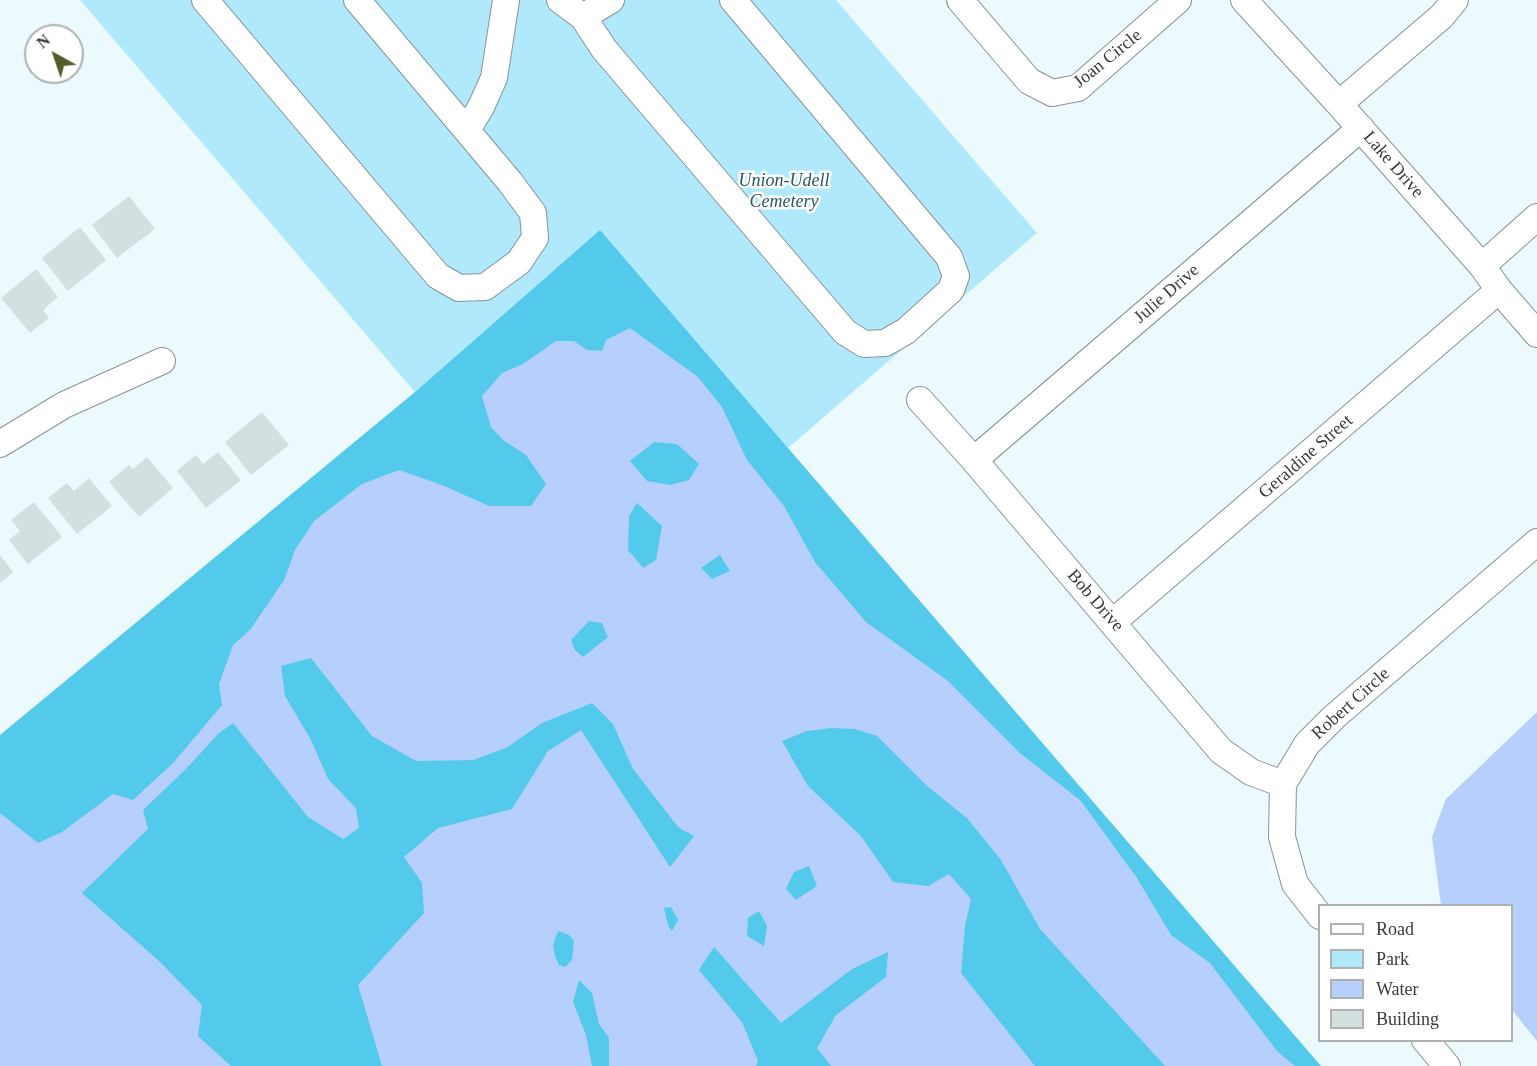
<!DOCTYPE html>
<style>
body{margin:0}
#map{position:relative;width:1537px;height:1066px;overflow:hidden;background:#ecf9fd;font-family:Georgia,serif}
canvas{display:block}
.legend{position:absolute;left:1318px;top:904px;width:195px;height:138px;box-sizing:border-box;background:#fff;border:2px solid #afb1b1;margin:0;padding:8px 10px;list-style:none;font-size:18px;color:#363b3d}
.legend li{display:flex;align-items:center;gap:12px;height:30px}
.legend b{width:30px;border:2px solid #afb1b1}
.north{position:absolute;left:24px;top:24px;width:60px;height:60px;box-sizing:border-box;background:#fff;border:2px solid #afb1b1;border-radius:50%;rotate:320deg;font-size:16px;font-weight:700;line-height:24px;text-align:center;color:#363b3d}
.north::after{content:'';display:block;margin:auto;width:21px;height:27px;background:#575b29;clip-path:polygon(50% 0,100% 100%,50% 72%,0 100%)}
</style>
<div id="map">
<canvas width="1537" height="1066"></canvas>
<ul class="legend">
<li><b style="height:8px;background:#fff"></b>Road</li>
<li><b style="height:16px;background:#b0e9fb"></b>Park</li>
<li><b style="height:16px;background:#b6cffc"></b>Water</li>
<li><b style="height:16px;background:#d2e0e0"></b>Building</li>
</ul>
<div class="north">N</div>
</div>
<script>
const context = document.querySelector('canvas').getContext('2d');
context.lineJoin = 'round';
function fillPath(path, color) {
  context.fillStyle = color;
  context.fill(path, 'evenodd');
}
function toPath(rows) {
  const path = new Path2D();
  for (const r of rows) {
    path.moveTo(r[0], r[1]);
    for (let i = 2; i < r.length; i += 2) path.lineTo(r[i], r[i + 1]);
  }
  return path;
}
function trace(path, color, width, dash) {
  context.strokeStyle = color;
  context.lineWidth = width;
  context.lineCap = dash ? 'butt' : 'round';
  context.setLineDash(dash || []);
  context.stroke(path);
}
function write(font, color, halo, rows, align = 'center') {
  context.font = font + ' Georgia,serif';
  context.lineWidth = 5;
  context.setLineDash([]);
  context.textBaseline = 'middle';
  context.strokeStyle = halo;
  context.fillStyle = color;
  for (const [text, x, y, turn = 0] of rows) {
    context.save();
    context.translate(x, y);
    context.rotate((+turn || 0) * Math.PI / 180);
    context.textAlign = isNaN(turn) ? turn : align;
    if (halo) context.strokeText(text, 0, 0);
    context.fillText(text, 0, 0);
    context.restore();
  }
}
const green = toPath([
 [80,0,836,0,1037,233,788,448,600,231,415,392]
]);
const forest = toPath([
 [600,230,1321,1066,0,1066,0,735,415,392]
]);
const water = toPath([
 [630,328,698,377,722,407,747,460,784,506,815,562,866,622,948,681,1020,753,1081,801,1137,878,1171,935,1210,963,1277,1051,1295,1066,1165,1066,1040,929,1001,860,967,818,927,786,877,736,855,729,831,728,807,731,782,741,808,786,861,836,893,882,928,886,949,874,971,899,965,926,961,973,1035,1066,831,1066,817,1048,836,1015,886,977,888,952,852,969,781,1023,714,947,699,970,742,1022,758,1061,756,1066,609,1066,609,1038,599,1024,592,993,579,980,573,1002,586,1035,592,1066,382,1066,358,985,424,913,422,883,404,857,438,828,512,809,548,751,581,730,670,867,694,836,679,828,633,769,613,724,592,703,542,723,506,748,473,760,416,761,372,736,311,658,281,666,285,696,311,740,328,779,356,808,359,828,343,839,308,817,233,723,218,734,186,769,143,810,148,829,82,893,160,962,202,1005,198,1036,231,1066,0,1066,0,813,38,843,62,832,113,794,133,800,174,762,222,705,219,684,233,645,250,630,284,580,295,550,314,521,362,484,399,470,442,485,489,506,531,506,546,484,526,455,503,440,491,427,482,396,502,373,523,364,556,341,574,341,587,350,602,351,606,340],
 [654,442,677,444,699,464,689,480,670,485,647,481,630,461],
 [637,503,662,526,656,560,643,568,628,550,629,516],
 [720,555,730,571,712,579,701,568],
 [589,621,602,623,608,637,583,657,575,650,571,640],
 [809,866,817,886,796,900,786,889,794,872],
 [671,907,678,920,672,931,668,925,664,908],
 [759,911,767,926,764,946,747,936,748,918],
 [558,931,569,935,574,941,572,960,565,967,559,965,555,956,553,945],
 [1537,712,1537,1041,1512,1010,1512,906,1441,905,1432,837,1446,799]
]);
const building = toPath([
 [129,196,155,229,117,258,92,225],
 [80,227,106,260,68,291,42,258],
 [36,269,58,297,43,310,49,318,30,333,1,298],
 [262,412,289,445,251,475,225,442],
 [218,452,241,480,206,508,177,471,196,455,203,464],
 [147,457,173,488,139,517,109,482,129,465,133,469],
 [89,478,112,506,77,534,48,498,67,483,74,491],
 [34,502,62,537,28,564,9,540,20,531,11,520],
 [0,555,13,572,0,583]
]);
const minor = toPath([
 [205,0,438,276,459,288,485,287,519,262,535,238,533,213,510,182,357,0],
 [560,0,583,17,604,49,845,332,864,344,885,343,906,331,951,290,956,276,949,257,733,0],
 [960,0,1029,81,1052,93,1078,88,1178,0],
 [1244,0,1339,104,1482,266,1499,290,1537,334],
 [583,17,611,0],
 [1339,104,1442,16,1455,0],
 [467,130,481,107,494,78,506,0],
 [1482,266,1537,217],
 [920,400,974,460,1221,751,1251,772,1283,784],
 [0,444,64,405,162,361],
 [974,460,1361,128],
 [1113,622,1499,290],
 [1320,916,1295,884,1282,837,1283,784,1307,744,1334,717,1537,542],
 [1425,1040,1447,1066]
]);
const streetNames = [
 ["Joan Circle",1108,59,-39],
 ["Lake Drive",1393,165,49],
 ["Julie Drive",1167,294,-41],
 ["Geraldine Street",1306,457,-41],
 ["Bob Drive",1095,601,49],
 ["Robert Circle",1351,704,-42]
];
const parkNames = [
 ["Union-Udell",784,181],
 ["Cemetery",784,202]
];
fillPath(green, '#b0e9fb');
fillPath(forest, '#53caeb');
fillPath(water, '#b6cffc');
fillPath(building, '#d2e0e0');
trace(minor, '#889397', 28);
trace(minor, '#fff', 26);
write('18px', '#363b3d', '#fff', streetNames);
write('italic 18px', '#275967', '#fff', parkNames);
</script>
